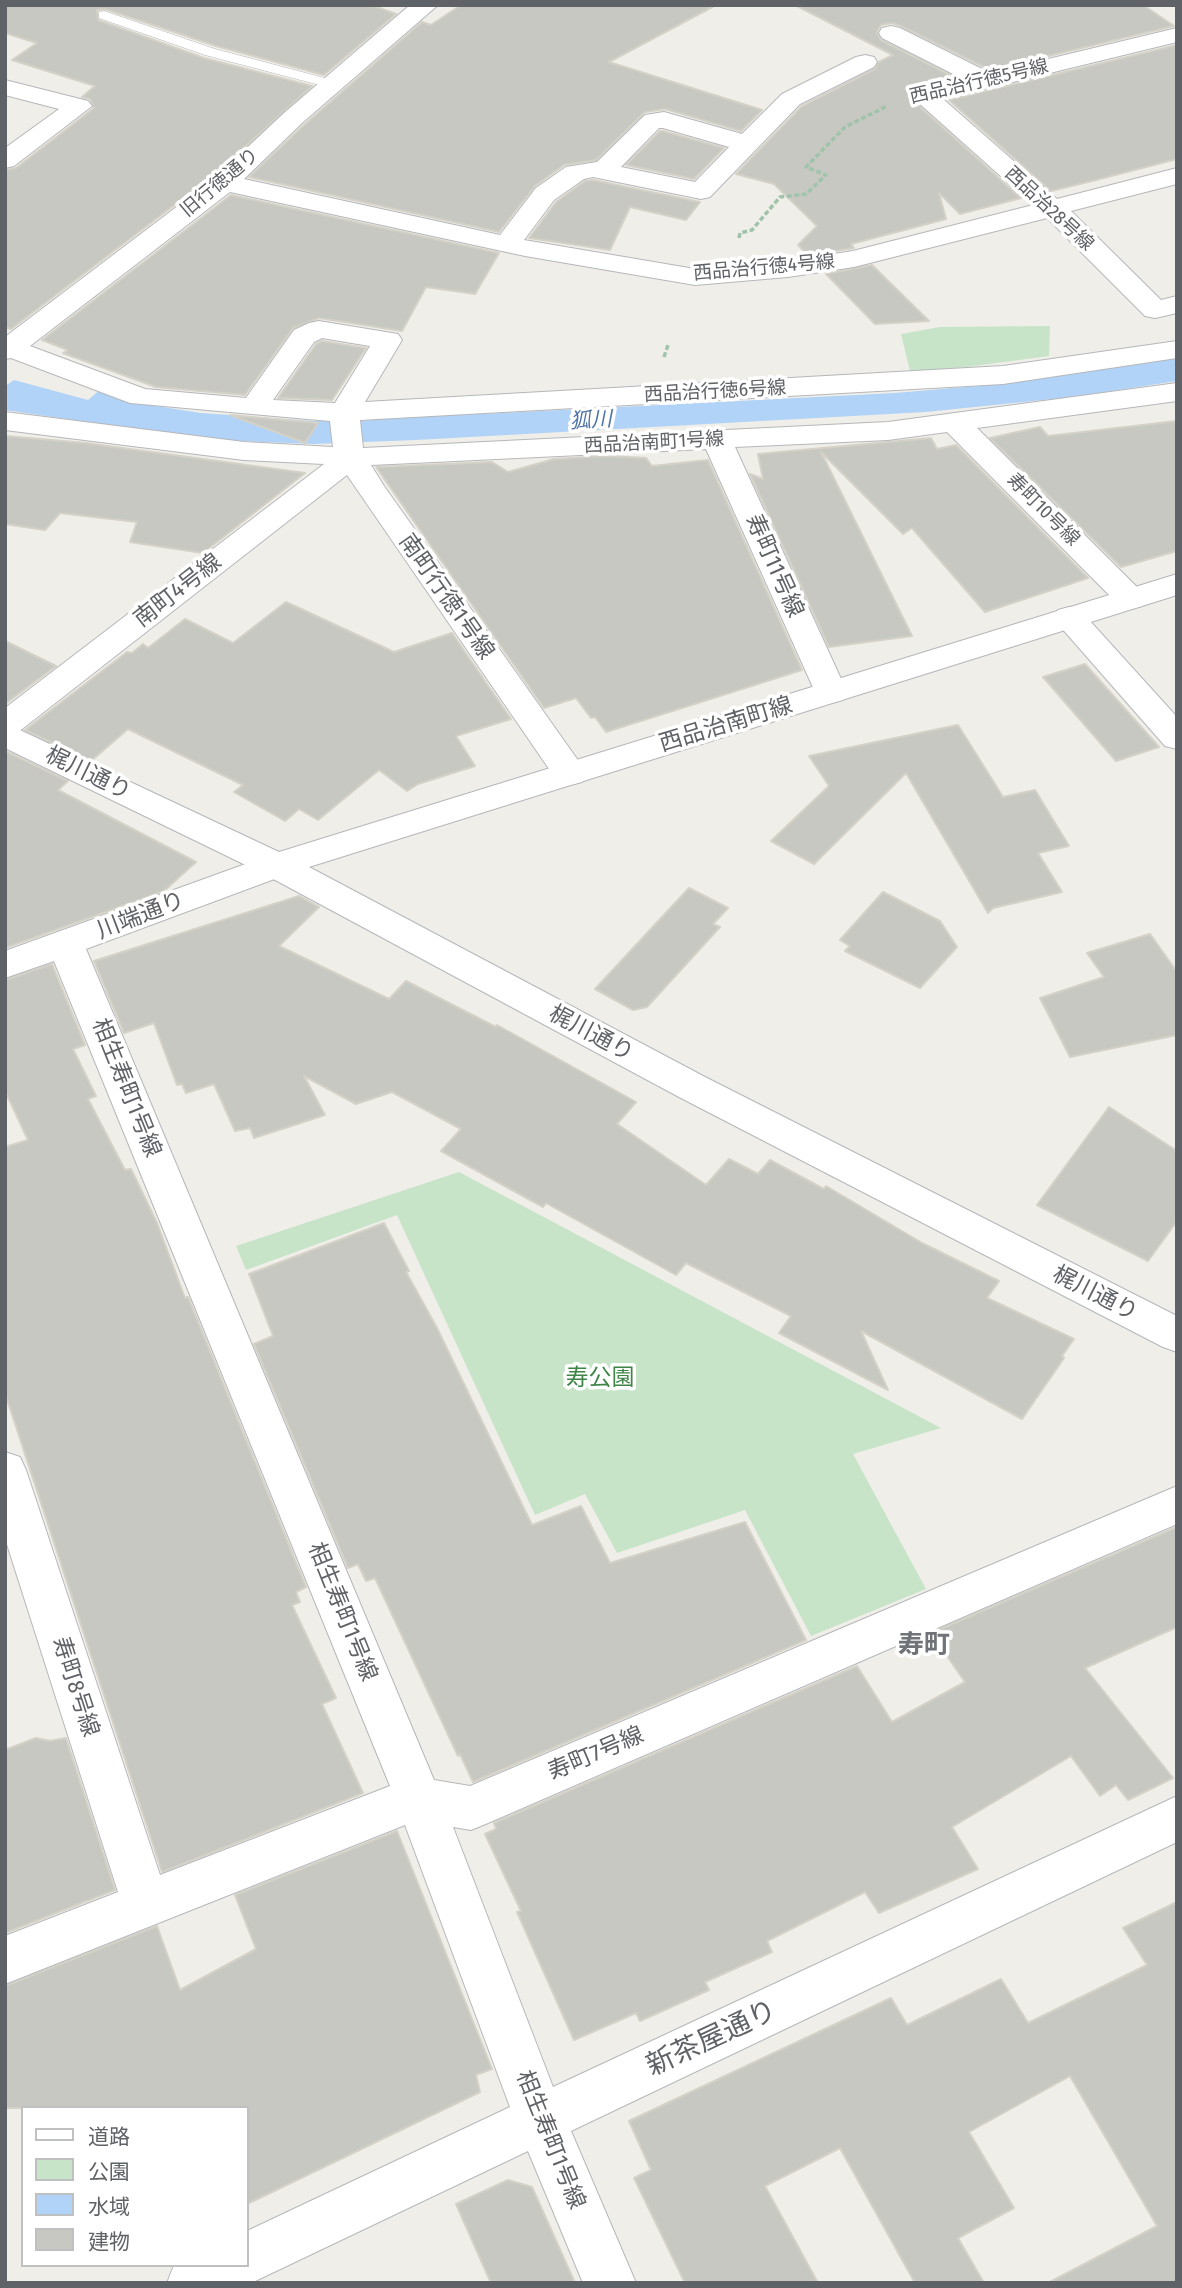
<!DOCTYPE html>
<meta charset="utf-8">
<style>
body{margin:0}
#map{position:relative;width:1182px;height:2288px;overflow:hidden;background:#f0eee8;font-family:"Fira Sans Condensed","Noto Sans JP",sans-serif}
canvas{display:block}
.frame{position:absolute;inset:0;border:7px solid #5f6266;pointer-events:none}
.legend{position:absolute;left:21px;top:2106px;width:228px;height:161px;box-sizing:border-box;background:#fff;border:2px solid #bfc0c2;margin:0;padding:9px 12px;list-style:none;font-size:21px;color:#5f6266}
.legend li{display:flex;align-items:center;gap:14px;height:35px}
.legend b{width:35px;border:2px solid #bfc0c2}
</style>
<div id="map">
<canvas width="1182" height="2288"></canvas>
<div class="frame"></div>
<ul class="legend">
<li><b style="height:9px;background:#fff"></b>道路</li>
<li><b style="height:19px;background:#c7e4c9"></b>公園</li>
<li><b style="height:19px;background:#b1d3f7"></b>水域</li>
<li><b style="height:19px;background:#c8c8c2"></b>建物</li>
</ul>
</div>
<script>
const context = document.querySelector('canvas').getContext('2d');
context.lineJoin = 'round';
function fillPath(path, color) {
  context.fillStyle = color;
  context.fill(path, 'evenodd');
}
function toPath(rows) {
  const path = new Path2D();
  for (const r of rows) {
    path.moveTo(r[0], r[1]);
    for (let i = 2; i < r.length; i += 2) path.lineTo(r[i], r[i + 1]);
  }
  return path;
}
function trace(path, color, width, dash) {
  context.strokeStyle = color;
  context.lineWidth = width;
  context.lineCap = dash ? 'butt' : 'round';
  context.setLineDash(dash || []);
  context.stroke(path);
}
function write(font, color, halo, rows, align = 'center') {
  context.font = font + ' "Fira Sans Condensed","Noto Sans JP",sans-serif';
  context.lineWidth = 7;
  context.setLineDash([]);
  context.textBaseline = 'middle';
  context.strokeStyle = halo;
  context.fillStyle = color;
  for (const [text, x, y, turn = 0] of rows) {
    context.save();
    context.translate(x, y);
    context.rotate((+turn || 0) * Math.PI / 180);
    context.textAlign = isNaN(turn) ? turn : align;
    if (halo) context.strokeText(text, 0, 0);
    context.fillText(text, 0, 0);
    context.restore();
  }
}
const green = toPath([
 [1050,326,1049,356,966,367,910,371,901,334,940,327],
 [459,1172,941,1428,853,1454,926,1589,811,1636,745,1510,617,1553,585,1494,535,1515,397,1215,246,1270,236,1246]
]);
const water = toPath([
 [1177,357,1177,381,1072,397,926,412,416,440,314,444,239,441,190,437,5,410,5,386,14,380,88,400,102,388,137,403,201,413,313,421,362,421,472,409,482,414,895,393,1001,384]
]);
const building = toPath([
 [5,5,371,5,396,14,324,75,216,46,105,9,97,10,98,20,204,58,312,86,214,175,11,329,5,327,5,170,16,168,94,108,90,99,82,97,95,86,12,60,37,43,5,33,5,5],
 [461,5,716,5,609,62,762,110,741,131,665,109,645,112,596,160,564,165,535,186,499,232,249,177,304,125,422,22,431,25,461,5],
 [795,5,1143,5,1174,26,990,70,901,26,892,23,881,25,877,32,881,40,956,78,914,88,908,96,1021,198,960,214,939,193,946,219,851,244,854,248,808,255,798,245,817,226,774,184,736,174,802,106,875,69,879,62,893,55,795,5],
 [1177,45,1177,159,1092,181,1051,191,949,100,1177,45],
 [660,131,663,131,724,148,694,179,626,165,660,131],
 [593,180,700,202,686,220,630,207,610,250,529,238,556,202,585,181,593,180],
 [231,195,499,253,475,294,426,287,402,331,319,318,293,328,245,395,156,387,63,353,68,350,42,340,231,195],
 [872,265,929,321,875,324,826,274,872,265],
 [322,341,366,348,332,400,278,398,316,344,322,341],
 [230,415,318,423,305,443,230,415],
 [1177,421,1177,551,1121,567,990,438,1040,427,1048,436,1177,421],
 [5,436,86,443,305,473,203,553,130,542,137,522,60,513,45,530,5,524,5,436],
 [931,438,937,449,956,445,1088,578,985,612,912,528,903,534,821,452,912,636,829,647,750,474,763,479,758,454,931,438],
 [607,456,646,458,652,466,708,460,802,670,606,732,595,717,591,718,576,698,544,708,376,467,492,462,508,472,554,459,607,456],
 [286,602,394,652,452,633,511,719,456,736,475,766,418,784,407,791,379,770,318,820,299,809,285,821,234,792,243,785,128,729,91,761,25,730,127,652,132,653,143,644,148,648,185,619,233,643,286,602],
 [5,641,56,666,5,704,5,641],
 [1085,664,1159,747,1116,761,1043,677,1085,664],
 [958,725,1003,797,1035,790,1069,846,1038,853,1062,892,993,908,988,913,906,773,814,864,771,841,829,786,809,756,958,725],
 [5,751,68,781,58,790,196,862,164,891,5,948,5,751],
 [689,888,728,908,713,924,720,927,647,1007,633,1010,595,989,689,888],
 [883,892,940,921,957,947,920,988,845,951,850,946,840,940,883,892],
 [299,896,319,907,279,946,389,999,406,981,496,1027,497,1025,636,1102,617,1124,706,1185,729,1159,758,1174,770,1160,824,1189,826,1186,922,1243,999,1281,987,1298,1074,1339,1062,1356,1064,1358,1022,1419,861,1331,888,1390,779,1333,791,1316,686,1263,676,1275,546,1203,543,1207,441,1151,461,1129,392,1092,356,1104,304,1076,325,1115,254,1138,250,1128,235,1131,214,1084,186,1093,182,1084,177,1085,154,1023,124,1033,94,961,299,896],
 [1150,934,1177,972,1177,1035,1070,1057,1040,998,1104,977,1087,953,1150,934],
 [52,964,85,1045,73,1049,96,1096,88,1099,125,1170,131,1169,157,1223,185,1298,188,1297,306,1587,296,1592,300,1602,292,1605,336,1698,322,1704,363,1793,162,1872,5,1393,5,1147,28,1140,5,1091,5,980,52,964],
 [1109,1107,1177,1151,1177,1221,1148,1261,1037,1205,1109,1107],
 [384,1223,409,1271,406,1272,437,1328,532,1525,581,1506,610,1563,745,1522,806,1640,473,1782,460,1754,458,1756,375,1578,366,1581,358,1564,348,1568,254,1344,273,1336,249,1274,384,1223],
 [1177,1527,1177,1627,1085,1668,1173,1778,1128,1800,1116,1785,1100,1796,1071,1756,952,1827,978,1869,879,1913,865,1892,767,1941,772,1952,705,1982,709,1990,640,2021,636,2013,574,2040,517,1912,521,1911,485,1834,496,1829,494,1823,857,1666,892,1722,965,1682,931,1633,1177,1527],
 [36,1738,50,1741,66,1738,115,1890,5,1933,5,1750,36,1738],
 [397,1831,492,2069,476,2075,480,2092,247,2204,247,2108,5,2108,5,1986,157,1926,180,1990,256,1949,235,1895,397,1831],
 [1177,1902,1177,2283,1048,2283,1157,2226,1070,2076,969,2132,1014,2208,958,2238,984,2283,915,2283,840,2148,765,2186,818,2283,685,2283,634,2178,651,2170,629,2121,891,1998,907,2025,1001,1979,1028,2023,1147,1965,1123,1928,1177,1902],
 [508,2180,532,2187,575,2283,491,2283,456,2204,508,2180]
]);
const path = toPath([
 [739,238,740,233,752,230,780,197,806,194,826,175,806,167,845,127,887,106],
 [664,357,668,345]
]);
const lane = toPath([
 [104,11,215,49,336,81,338,84,331,88,205,55,99,18,99,12,104,11]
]);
const street = toPath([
 [410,5,438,5,302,123,244,179,500,235,536,188,566,167,597,162,645,115,664,112,742,134,782,94,856,57,865,55,874,57,877,62,874,67,800,104,710,197,701,199,593,177,584,179,554,200,524,240,695,269,788,261,853,251,1033,205,911,96,915,91,963,79,882,38,879,33,882,28,891,26,900,28,990,73,1177,28,1177,42,943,99,1057,199,1177,168,1177,184,1071,211,1161,300,1177,296,1177,313,1155,318,1145,316,1047,218,854,267,788,277,695,285,525,256,230,192,30,346,145,389,246,398,294,330,309,323,319,321,398,334,402,340,365,402,1003,366,1177,341,1177,358,1003,384,360,420,363,448,888,422,1177,383,1177,401,977,428,1142,592,1147,599,1142,606,1131,609,1120,606,947,432,888,440,735,447,847,692,843,700,831,703,819,700,815,692,706,449,371,465,384,486,582,766,587,774,582,782,570,785,558,782,347,475,17,733,5,736,5,708,324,464,244,460,5,430,5,412,244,442,333,447,330,421,130,403,11,358,5,359,5,337,216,177,284,113,410,5],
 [659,128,663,128,729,147,695,182,621,167,659,128],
 [322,338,370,346,335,403,273,400,314,342,322,338],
 [5,80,88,101,92,106,14,166,5,168,5,148,59,109,5,95,5,80],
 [1069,607,1080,610,1177,717,1177,749,1165,746,1058,624,1053,617,1058,610,1069,607],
 [276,853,288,856,293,865,288,874,86,949,434,1780,470,1786,1177,1486,1177,1524,488,1823,471,1830,453,1827,553,2087,1177,1796,1177,1842,571,2131,636,2283,583,2283,528,2151,251,2283,167,2283,174,2265,247,2265,247,2231,510,2107,405,1825,5,1984,5,1936,118,1892,5,1538,5,1452,20,1457,26,1470,160,1875,390,1786,54,961,5,978,5,951,276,853]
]);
const secondary = toPath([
 [1177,574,1177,595,309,867,705,1077,1177,1316,1177,1352,1163,1347,679,1097,264,874,5,748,5,723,279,852,1177,574]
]);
const farStreetnames = [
 ["西品治行徳5号線",979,82,-13],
 ["旧行徳通り",220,183,-40],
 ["西品治28号線",1049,209,43],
 ["西品治行徳4号線",764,268,-5],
 ["西品治行徳6号線",715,392,-3],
 ["西品治南町1号線",654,443,-3],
 ["寿町10号線",1043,510,45]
];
const farWaternames = [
 ["狐川",591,421,-3]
];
const streetNames = [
 ["寿町11号線",774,566,66],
 ["南町4号線",178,591,-38],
 ["南町行徳1号線",446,597,55],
 ["西品治南町線",726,725,-17],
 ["梶川通り",88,774,26],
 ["川端通り",141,916,-21],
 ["梶川通り",591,1034,28],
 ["相生寿町1号線",126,1088,68],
 ["梶川通り",1095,1294,27],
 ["相生寿町1号線",342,1612,68],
 ["寿町8号線",75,1687,72],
 ["寿町7号線",596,1754,-23],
 ["相生寿町1号線",550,2140,68]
];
const parkNames = [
 ["寿公園",600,1379]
];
const quarterNames = [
 ["寿町",924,1646]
];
const nearStreetnames = [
 ["新茶屋通り",712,2039,-25]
];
fillPath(green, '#c7e4c9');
fillPath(water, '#b1d3f7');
fillPath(building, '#c8c8c2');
trace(building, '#d4d1c7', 2);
trace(lane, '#b5b7bb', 1);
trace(street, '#b5b7bb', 2);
trace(secondary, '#b4b6bb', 2);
trace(path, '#a0c3ac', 3.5, [5, 2.5]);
fillPath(lane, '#fff');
fillPath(street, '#fff');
fillPath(secondary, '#fff');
write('19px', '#5f6266', '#fff', farStreetnames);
write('italic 21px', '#4e73a8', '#fff', farWaternames);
write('23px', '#5f6266', '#fff', streetNames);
write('23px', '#408548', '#fff', parkNames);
write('bold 26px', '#707478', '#fff', quarterNames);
write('28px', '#5f6266', '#fff', nearStreetnames);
</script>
